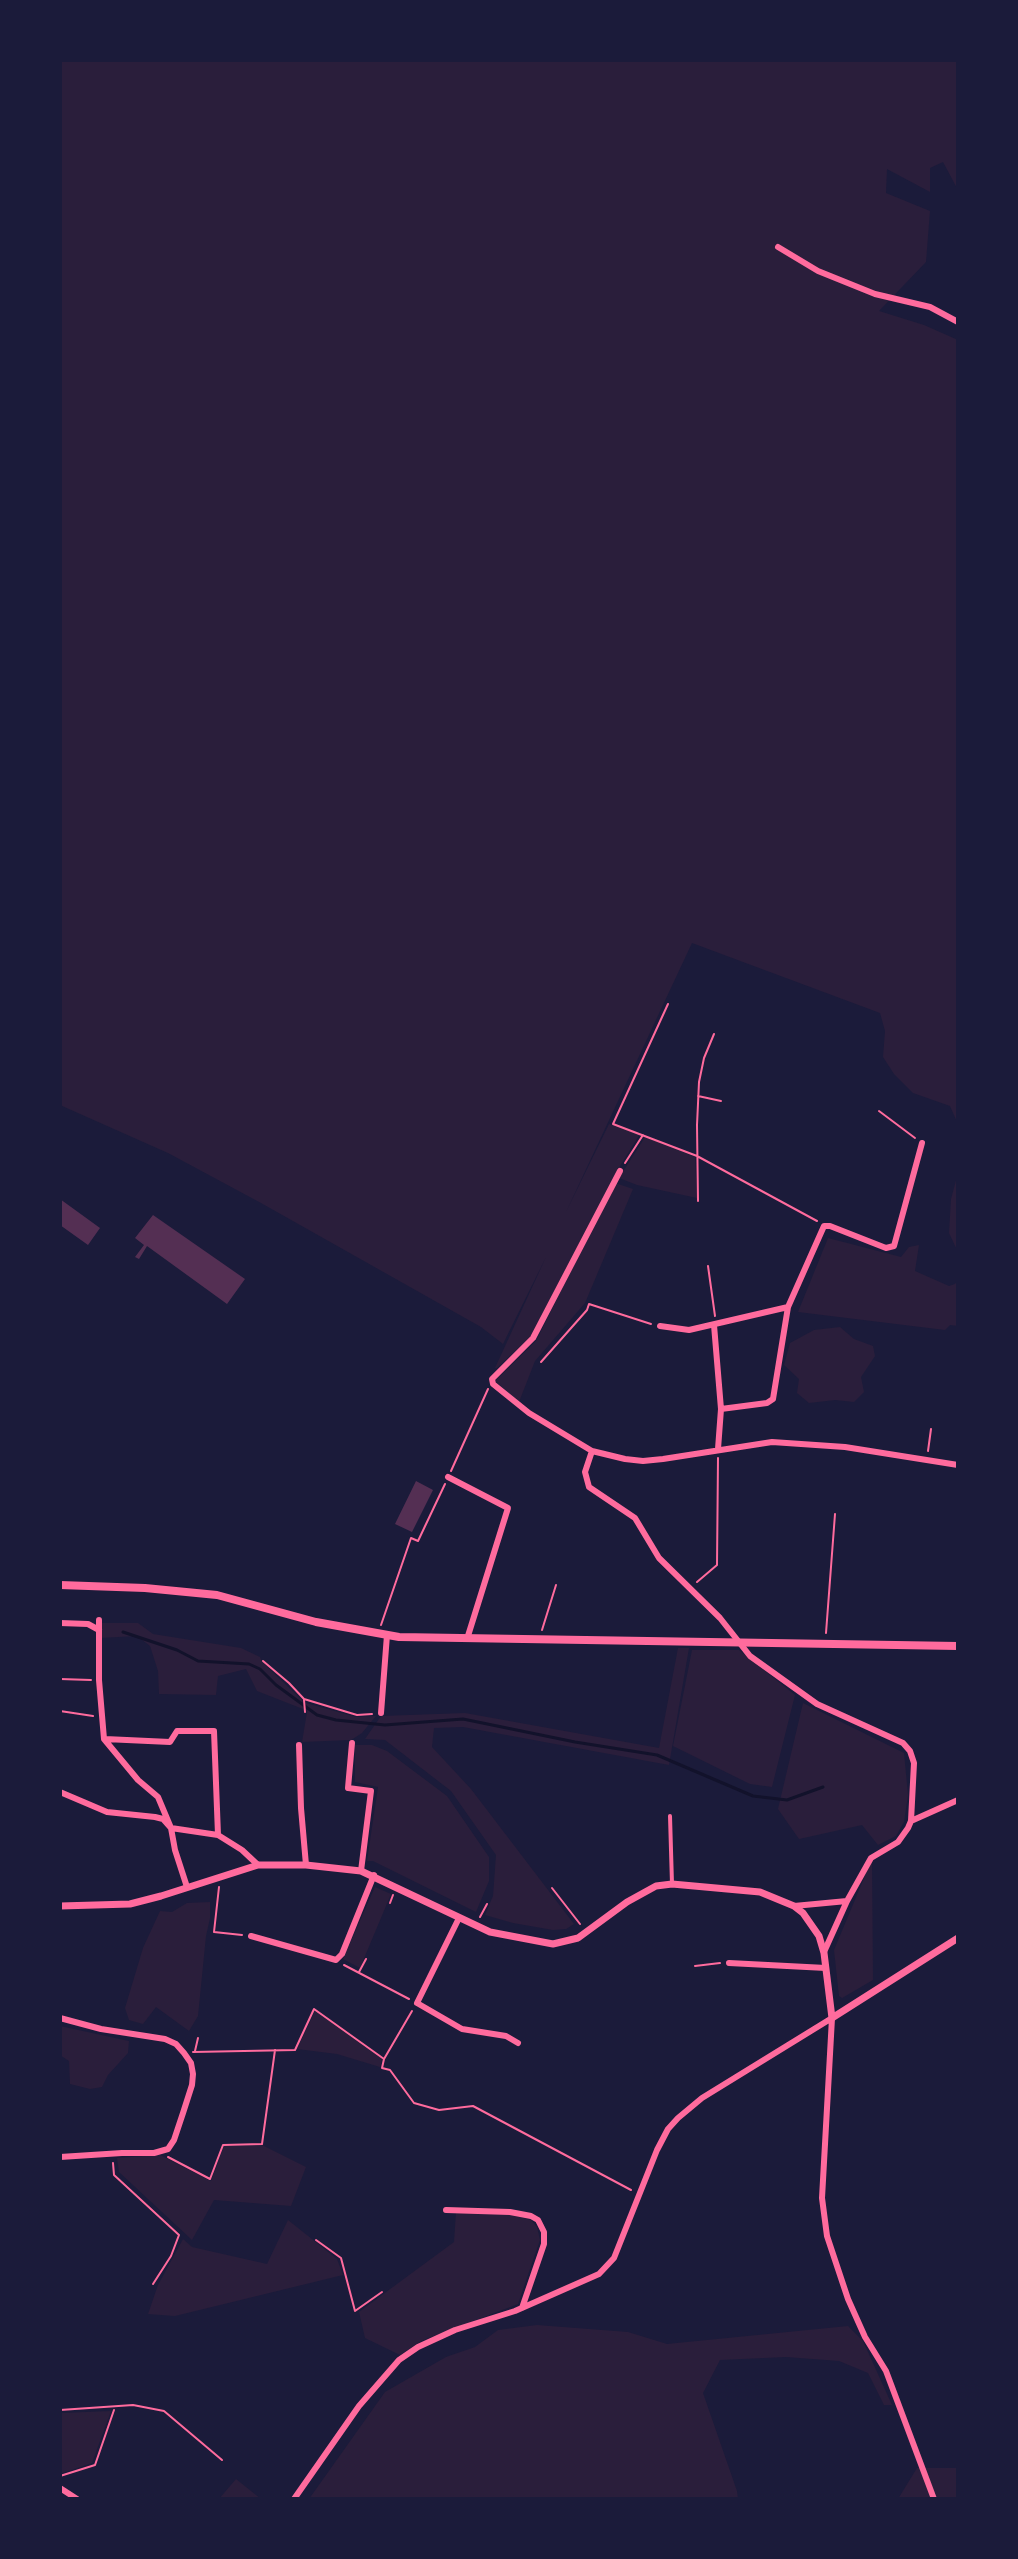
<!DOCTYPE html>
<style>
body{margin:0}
#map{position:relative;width:1018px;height:2559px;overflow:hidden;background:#1b1b3a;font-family:Lato,sans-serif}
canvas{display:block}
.frame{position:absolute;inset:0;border:62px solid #1b1b3a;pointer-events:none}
</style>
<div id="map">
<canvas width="1018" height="2559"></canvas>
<div class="frame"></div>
</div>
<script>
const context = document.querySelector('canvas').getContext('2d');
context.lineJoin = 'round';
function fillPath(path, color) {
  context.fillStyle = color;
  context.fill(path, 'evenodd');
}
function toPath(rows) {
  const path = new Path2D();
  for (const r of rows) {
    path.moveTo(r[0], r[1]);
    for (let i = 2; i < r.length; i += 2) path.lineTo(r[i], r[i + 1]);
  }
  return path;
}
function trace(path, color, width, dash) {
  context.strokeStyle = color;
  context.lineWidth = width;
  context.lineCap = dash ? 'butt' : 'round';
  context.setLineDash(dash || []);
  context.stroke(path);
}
const green = toPath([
 [60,60,958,60,958,190,943,162,930,168,930,192,887,169,886,193,930,211,926,262,879,311,924,325,958,340,958,1124,950,1106,913,1093,894,1074,883,1057,885,1031,880,1013,692,943,566,1212,609,1124,640,1134,615,1174,531,1336,497,1368,495,1368,546,1257,503,1344,481,1327,261,1203,168,1153,60,1105],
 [645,1137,695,1157,697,1198,637,1185,619,1178],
 [958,1173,958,1252,949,1233,951,1199],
 [615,1183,633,1189,585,1303,535,1361,519,1402,495,1381,536,1341],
 [828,1238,901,1257,909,1247,919,1245,915,1271,949,1286,955,1284,958,1280,958,1326,950,1325,945,1330,798,1312],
 [840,1327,854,1339,873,1346,875,1356,861,1377,864,1392,854,1402,835,1400,809,1403,797,1393,799,1379,784,1365,790,1343,814,1330],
 [100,1623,138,1623,153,1634,241,1648,260,1657,262,1662,302,1700,303,1709,257,1691,246,1669,218,1676,216,1695,159,1694,158,1671,150,1646,137,1636,100,1638],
 [678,1648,689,1648,669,1765,463,1727,434,1728,432,1747,471,1789,574,1924,566,1929,553,1930,513,1923,485,1915,493,1896,496,1855,451,1791,385,1740,365,1739,381,1716,465,1713,659,1748],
 [692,1650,739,1650,795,1695,772,1787,750,1784,673,1746],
 [306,1703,356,1717,376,1716,362,1733,351,1740,302,1742,307,1712],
 [803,1703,904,1753,908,1795,904,1822,896,1836,878,1845,862,1825,799,1839,778,1809],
 [355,1745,372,1745,387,1751,447,1796,489,1857,489,1881,476,1912,373,1861,367,1861,378,1787,355,1782],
 [872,1859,873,1980,842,1998,839,1996,834,1950],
 [375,1887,391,1894,360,1968,343,1959],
 [210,1902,210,1918,206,1936,198,2016,189,2031,156,2007,143,2024,129,2020,125,2008,143,1948,160,1911,172,1912,187,1903],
 [315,2011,382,2059,380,2067,337,2054,297,2049],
 [60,2026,129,2041,128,2053,108,2075,102,2087,90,2089,70,2084,69,2061,60,2055],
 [262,2145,306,2167,291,2206,214,2200,192,2240,119,2172,117,2158,160,2155,211,2181,224,2146],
 [456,2212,507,2214,531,2220,537,2227,540,2240,518,2304,421,2341,400,2355,365,2338,359,2312,454,2242],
 [288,2220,337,2259,343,2275,175,2316,148,2314,158,2285,183,2239,192,2247,267,2264],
 [537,2325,628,2332,667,2344,848,2326,863,2341,892,2405,884,2405,868,2373,839,2361,786,2357,720,2360,703,2393,737,2491,738,2499,309,2499,385,2392,446,2357,475,2347,498,2330],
 [111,2411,92,2463,60,2474,60,2413],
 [917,2468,958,2468,958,2499,898,2499],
 [236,2479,261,2499,219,2499]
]);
const stream = toPath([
 [123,1632,177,1650,198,1661,249,1664,260,1669,276,1685,317,1715,336,1720,385,1725,463,1719,575,1742,657,1755,753,1796,787,1800,823,1787]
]);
const building = toPath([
 [60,1199,100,1228,88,1245,60,1225],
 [153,1215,245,1279,227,1304,147,1246,139,1259,135,1257,144,1245,135,1238],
 [416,1481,433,1490,412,1532,395,1524]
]);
const path = toPath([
 [668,1004,613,1124,697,1156,817,1221],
 [698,1096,721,1101],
 [879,1111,915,1138],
 [625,1163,643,1135],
 [698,1201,697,1125,699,1082,704,1058,714,1034],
 [708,1266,715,1316],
 [541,1362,587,1310,589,1304,651,1324],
 [928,1451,931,1429],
 [451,1471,488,1389],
 [697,1582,717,1565,718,1458],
 [381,1625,411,1538,418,1541,445,1484],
 [542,1630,556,1585],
 [826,1633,835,1514],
 [263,1661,289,1683,304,1699,357,1715,372,1714],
 [60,1679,91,1680],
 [304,1700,305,1712],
 [60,1711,93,1716],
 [219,1887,214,1932,242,1935],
 [552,1888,580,1924],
 [390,1903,393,1895],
 [480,1917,487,1904],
 [344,1965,409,1999],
 [695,1966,720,1963],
 [359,1972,366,1959],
 [412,2011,384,2059,382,2068,390,2070,414,2103,439,2110,473,2106,631,2190],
 [195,2051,198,2038],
 [193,2052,295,2050,314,2009,384,2059],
 [168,2157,210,2179,223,2145,262,2144,275,2050],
 [113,2163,114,2175,179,2235,171,2256,153,2284],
 [316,2240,341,2258,355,2311,382,2292],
 [60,2410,133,2405,164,2411,222,2460],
 [60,2476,95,2465,114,2410]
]);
const pedestrian = toPath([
 [670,1816,672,1884]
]);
const minor = toPath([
 [778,247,818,271,875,294,930,307,958,322],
 [620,1171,533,1338,492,1379,493,1384,529,1413,592,1451,625,1459,643,1461,663,1459,772,1442,845,1447,958,1465],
 [714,1325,721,1409,718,1449],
 [660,1326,689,1330,788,1307],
 [721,1409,767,1403,773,1399,788,1307,824,1226,830,1226,886,1248,894,1246,922,1143],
 [592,1451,585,1472,589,1487,635,1518,659,1558,720,1618,750,1656,817,1704,903,1743,910,1751,914,1763,911,1821,908,1828,898,1842,871,1858,847,1901,824,1952],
 [448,1477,508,1508,467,1639],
 [99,1620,99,1680,104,1739,138,1780,158,1797,171,1828,175,1850,187,1887],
 [60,1623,88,1624,99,1630],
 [381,1713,387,1635],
 [105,1739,170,1742,177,1731,214,1731,218,1835],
 [352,1743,348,1788,371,1791,361,1871],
 [299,1745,301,1808,306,1865],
 [60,1792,107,1812,155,1817,163,1819,171,1828,218,1835,242,1850,258,1865],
 [911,1821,958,1800],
 [794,1906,847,1901],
 [459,1918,417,2003,462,2029,506,2036,518,2043],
 [251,1936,336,1960,342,1954,374,1875],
 [729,1963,826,1968],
 [60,2018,101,2029,165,2039,176,2044,184,2053,191,2063,193,2074,192,2085,183,2113,174,2140,168,2149,154,2153,122,2153,60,2157],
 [832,2018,822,2198,827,2236,848,2299,865,2337,886,2371,934,2499],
 [446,2210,510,2212,531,2216,538,2220,544,2232,544,2244,522,2308],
 [60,2488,77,2499],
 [294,2499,359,2406,399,2360,418,2347,455,2330,515,2311,599,2274,614,2258,657,2150,668,2129,678,2118,702,2098,832,2018]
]);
const tertiary = toPath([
 [60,1906,130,1904,161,1896,258,1865,306,1865,361,1871,490,1932,553,1944,578,1938,627,1902,656,1886,672,1884,760,1892,794,1906,803,1913,819,1936,824,1953,832,2018,958,1938]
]);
const secondary = toPath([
 [60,1585,145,1588,217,1595,316,1622,399,1637,958,1646]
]);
fillPath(green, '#2a1e3b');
trace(stream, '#12122b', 3);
fillPath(building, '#542f53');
trace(path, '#ff6b9d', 2);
trace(pedestrian, '#ff6b9d', 4);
trace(minor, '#ff6b9d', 6);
trace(tertiary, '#ff6b9d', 7);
trace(secondary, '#ff6b9d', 8);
</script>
